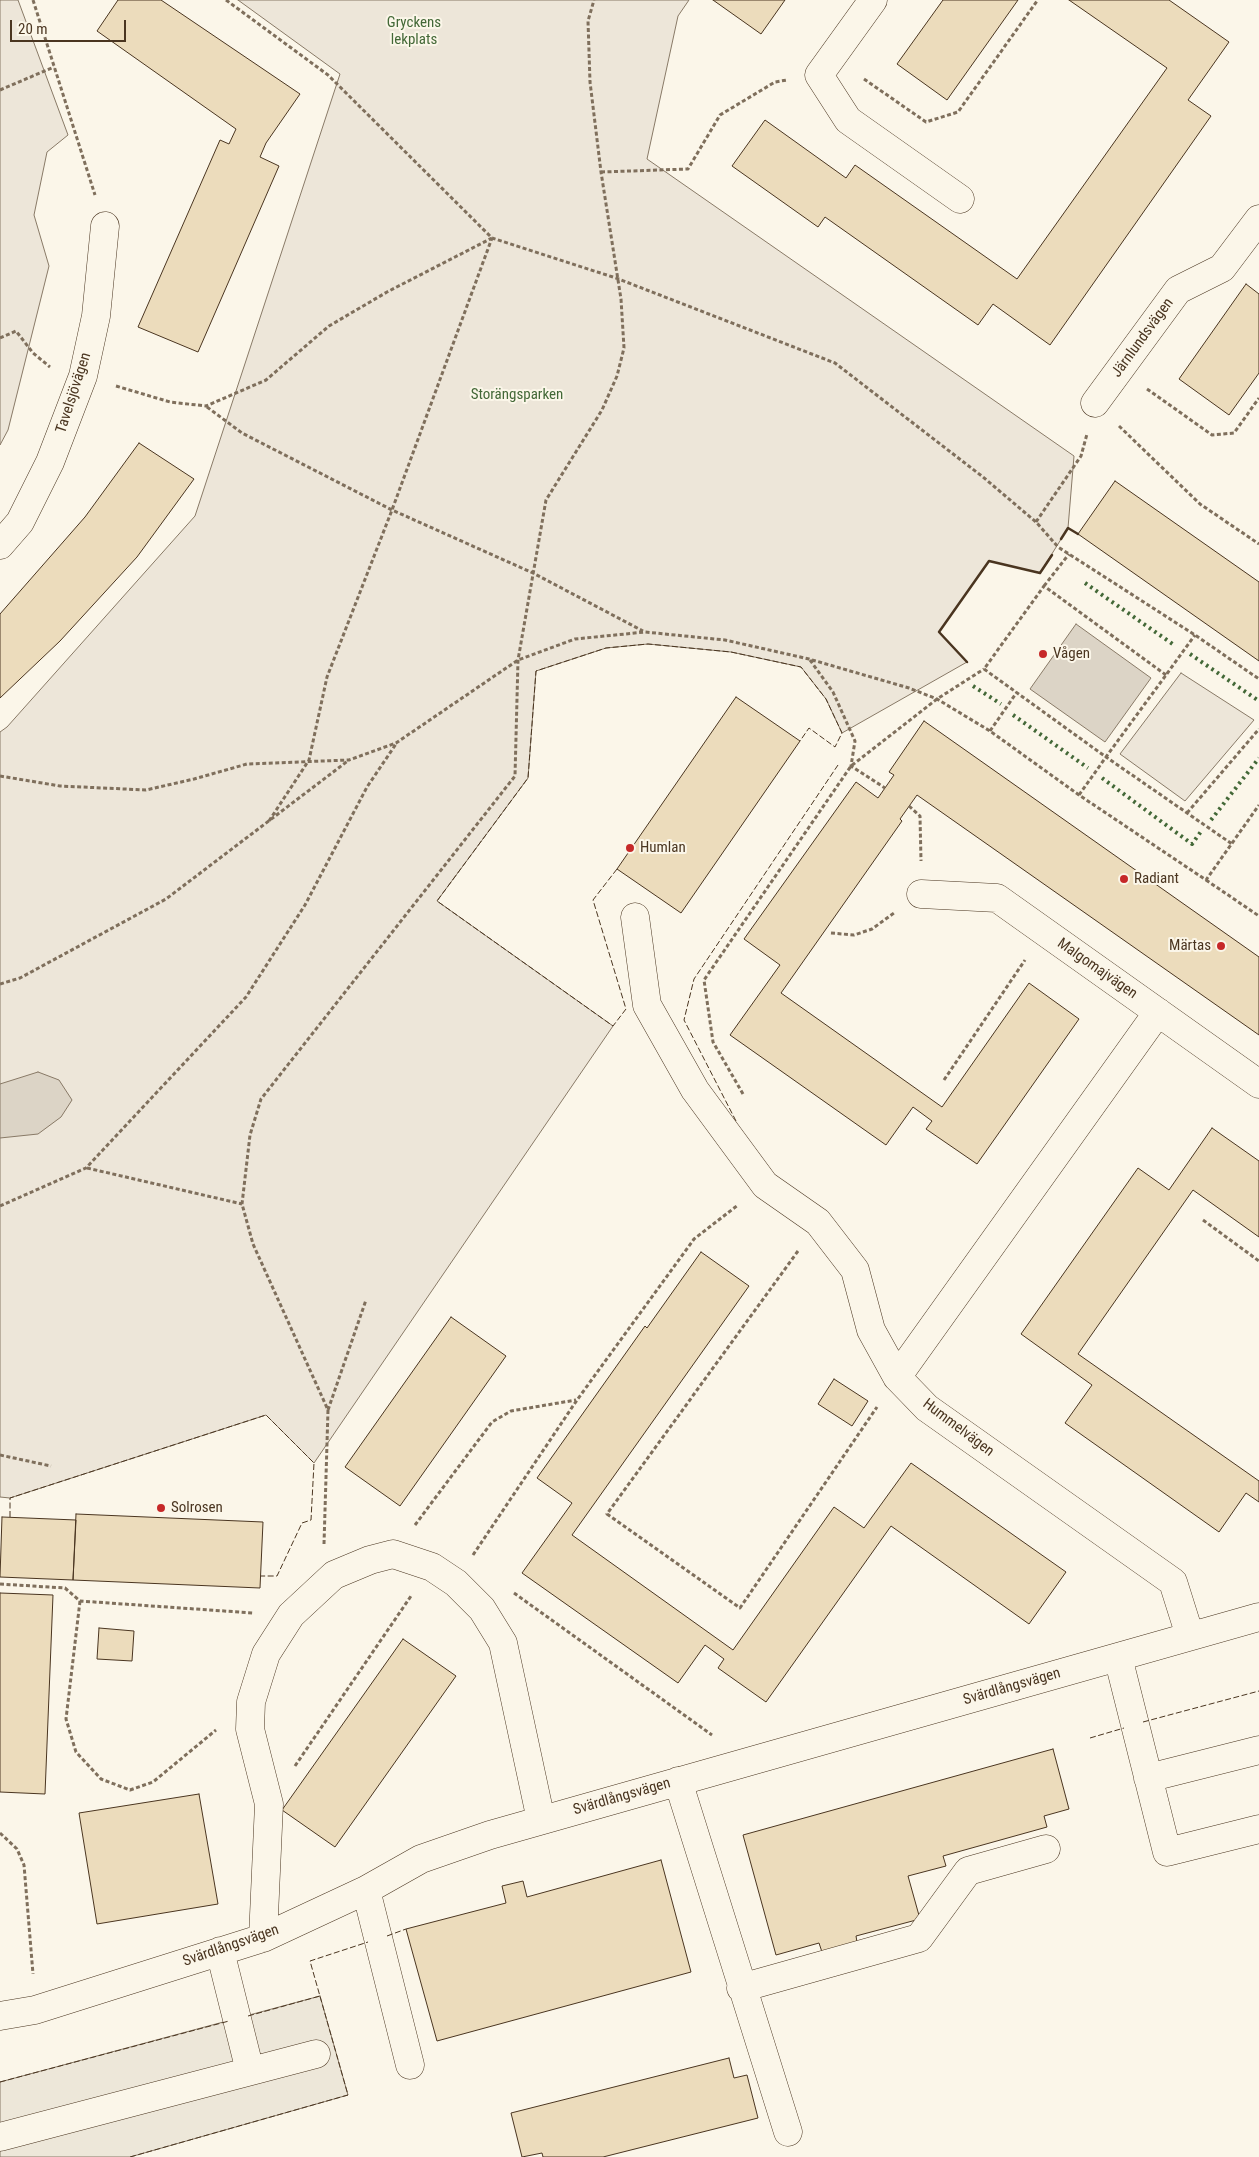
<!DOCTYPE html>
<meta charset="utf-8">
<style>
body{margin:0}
#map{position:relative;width:1259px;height:2157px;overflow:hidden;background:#fbf6e9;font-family:"Roboto Condensed",sans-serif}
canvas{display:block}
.scale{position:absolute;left:10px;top:20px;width:116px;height:22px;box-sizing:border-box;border:2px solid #4a3520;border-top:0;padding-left:6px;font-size:15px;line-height:18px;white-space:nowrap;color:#4a3520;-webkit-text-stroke:4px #fbf6e9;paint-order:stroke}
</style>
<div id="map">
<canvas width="1259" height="2157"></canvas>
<div class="scale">20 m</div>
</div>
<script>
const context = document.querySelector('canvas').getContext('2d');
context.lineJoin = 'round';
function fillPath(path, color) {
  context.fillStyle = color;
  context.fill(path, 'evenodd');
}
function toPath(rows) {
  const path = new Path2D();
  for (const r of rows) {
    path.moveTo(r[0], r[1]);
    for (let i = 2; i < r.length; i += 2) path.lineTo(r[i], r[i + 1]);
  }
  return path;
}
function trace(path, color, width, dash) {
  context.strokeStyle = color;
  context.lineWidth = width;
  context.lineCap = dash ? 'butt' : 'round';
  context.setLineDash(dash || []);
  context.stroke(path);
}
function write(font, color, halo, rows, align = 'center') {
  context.font = font + ' "Roboto Condensed",sans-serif';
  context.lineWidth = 4;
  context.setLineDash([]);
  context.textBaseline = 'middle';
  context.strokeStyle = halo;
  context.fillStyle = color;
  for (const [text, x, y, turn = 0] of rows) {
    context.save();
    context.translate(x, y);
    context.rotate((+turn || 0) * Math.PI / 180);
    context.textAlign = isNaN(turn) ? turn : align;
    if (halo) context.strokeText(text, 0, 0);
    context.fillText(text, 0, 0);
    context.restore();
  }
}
const green = toPath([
 [0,0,18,0,68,135,47,152,34,215,49,266,8,430,0,445,0,0],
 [238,0,689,0,678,16,647,159,1074,456,1068,528,1040,573,989,561,939,632,967,662,842,733,826,699,801,667,731,652,648,644,606,648,536,671,528,778,437,901,613,1026,314,1463,266,1415,10,1498,0,1497,0,732,7,727,195,516,340,74,238,0],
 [1181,673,1254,720,1185,801,1120,754,1181,673]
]);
const parking = toPath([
 [320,1996,348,2095,130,2157,0,2157,0,2082,320,1996]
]);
const water = toPath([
 [1076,624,1151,678,1105,742,1030,689,1076,624],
 [38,1072,59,1080,72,1100,61,1117,38,1134,0,1138,0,1084,38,1072]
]);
const building = toPath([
 [118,0,161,0,300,94,266,143,260,157,279,166,198,352,138,327,220,140,229,144,236,129,97,31,118,0],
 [713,0,785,0,761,34,713,0],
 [943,0,1018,0,947,100,897,64,943,0],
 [1069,0,1169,0,1229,42,1188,100,1211,116,1050,345,993,304,978,325,825,217,818,227,732,166,765,120,846,178,855,165,1017,279,1167,68,1069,0],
 [1246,284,1259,294,1259,373,1229,415,1179,379,1246,284],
 [139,443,194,479,137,557,60,641,0,698,0,614,85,517,139,443],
 [1115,481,1259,582,1259,661,1078,534,1115,481],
 [736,697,800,741,681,913,617,869,736,697],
 [924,721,1259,957,1259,1035,917,795,900,819,902,821,781,993,942,1107,1029,983,1079,1019,977,1164,926,1129,932,1121,913,1107,886,1145,730,1035,780,965,744,939,856,782,878,798,894,775,889,772,924,721],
 [1212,1128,1259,1161,1259,1237,1193,1190,1078,1354,1259,1481,1259,1502,1246,1493,1219,1532,1065,1423,1092,1385,1021,1334,1138,1168,1169,1190,1212,1128],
 [701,1252,749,1286,572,1535,733,1650,834,1507,864,1528,911,1463,1066,1572,1029,1624,891,1526,766,1702,718,1668,724,1659,705,1645,678,1683,522,1573,572,1503,537,1478,645,1326,647,1328,701,1252],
 [451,1317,506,1356,400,1506,345,1467,451,1317],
 [834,1379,868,1401,852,1426,818,1404,834,1379],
 [76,1514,263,1522,260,1588,73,1580,76,1514],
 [2,1517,76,1520,73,1580,0,1577,2,1517],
 [0,1593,53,1595,45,1794,0,1792,0,1593],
 [99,1628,134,1631,132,1661,97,1659,99,1628],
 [403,1639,456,1676,335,1847,282,1810,403,1639],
 [1053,1749,1069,1809,1044,1816,1047,1827,943,1856,946,1866,908,1876,920,1919,856,1936,857,1942,822,1952,819,1943,776,1955,743,1835,1053,1749],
 [199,1794,218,1904,97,1924,79,1813,199,1794],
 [661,1860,691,1972,437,2041,406,1929,506,1903,502,1886,523,1881,527,1897,661,1860],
 [729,2058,734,2078,747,2075,758,2118,603,2157,543,2157,542,2153,522,2157,511,2113,729,2058]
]);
const path = toPath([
 [33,0,95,195],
 [226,0,328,75,492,238,616,278,835,363,983,477,1036,522,1058,547,1195,635,1259,679],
 [864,79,926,122,958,112,1037,1],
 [0,90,54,67],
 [601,172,688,169,720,115,775,82,787,80],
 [0,338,16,331,33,353,50,367],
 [116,386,170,402,206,406,266,380,329,326,387,292,492,238],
 [1147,389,1212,435,1234,433,1259,398],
 [207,407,242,433,392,510,533,573,643,631],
 [1119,426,1200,504,1259,544],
 [1036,522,1081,456,1087,434],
 [1044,586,1069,554],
 [810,660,833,692,855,741,851,766,885,788],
 [1166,675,1044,586,984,669,1106,757,1166,675,1195,635],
 [990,731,1017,692],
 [0,776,60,786,146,790,194,779,247,764,349,760,396,743,518,660,575,639,645,632,725,640,809,659,909,688,937,699,990,731,1079,795,1206,880,1259,805],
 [1079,795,1106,757,1232,844],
 [909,806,920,816,921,861],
 [1187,813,1259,729],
 [269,821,309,760,327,677,392,510,492,238],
 [1206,880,1259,916],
 [831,933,854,935,872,929,894,913],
 [0,984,20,978,166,899,349,760],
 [944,1080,1025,960],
 [743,1094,713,1042,704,980,851,766,937,699,984,669],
 [87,1168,242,1204],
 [0,1206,86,1168,246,997,305,905,367,787,396,744],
 [1203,1220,1259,1261],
 [798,1251,607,1514,740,1608,877,1407],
 [328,1410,366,1300],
 [0,1455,51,1466],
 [415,1525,492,1422,511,1411,576,1400],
 [324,1544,328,1410,253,1244,242,1204,250,1135,261,1099,515,776,518,660,546,500,602,410,617,376,624,348,621,299,601,172,590,82,588,21,594,0],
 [473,1555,577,1400,694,1239,738,1205],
 [0,1584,65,1588,80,1601,253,1613],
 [514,1593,712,1735],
 [80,1601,66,1719,76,1752,101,1779,130,1790,153,1782,216,1730],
 [295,1766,411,1596],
 [0,1833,17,1849,24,1865,33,1974]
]);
const minor = toPath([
 [873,0,819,75,848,120,960,199],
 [1095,403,1178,290,1222,268,1259,219],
 [0,545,20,522,50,462,83,376,96,316,105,226],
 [921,894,997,898,1259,1084],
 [635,917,647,1005,695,1090,765,1185,818,1222,855,1270,871,1330,897,1377,927,1408,1173,1582,1190,1636],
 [897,1377,1158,1012],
 [1118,1657,1167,1852,1259,1829],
 [1148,1778,1259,1750],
 [678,1781,788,2132],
 [366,1890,410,2065],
 [263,1938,269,1804,250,1729,251,1702,266,1654,291,1615,334,1575,370,1560,393,1554,432,1567,456,1583,482,1609,503,1643,541,1820],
 [220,1951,250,2071],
 [741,1988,919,1938,968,1871,1046,1849],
 [0,2016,35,2010,263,1938,366,1890,421,1859,490,1835,1259,1617],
 [0,2137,316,2054]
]);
const hedge = toPath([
 [1085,583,1174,645],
 [1190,654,1259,701],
 [973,686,1001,704],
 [1013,715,1088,768],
 [1102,778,1192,844,1202,830],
 [1211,820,1259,758]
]);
const fence = toPath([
 [617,869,593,900,626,1009,613,1026,437,901,528,778,536,671,606,648,648,644,731,652,801,667,826,699,842,733,835,747,809,728,800,741],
 [736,1121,684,1020,694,979,838,765],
 [10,1517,10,1498,266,1415,314,1463,311,1520,302,1523,277,1576,261,1576],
 [1143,1722,1259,1691],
 [1090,1738,1124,1728],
 [387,1936,406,1929],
 [248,2016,320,1996],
 [0,2082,229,2021],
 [130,2157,348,2095,310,1961,368,1942]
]);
const wall = toPath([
 [1061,539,1068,528,1078,534],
 [967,662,939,632,989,561,1040,573,1052,555]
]);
const markers = [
 [1043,654,5,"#c62828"],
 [630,848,5,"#c62828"],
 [1124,879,5,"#c62828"],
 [1221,946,5,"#c62828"],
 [161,1508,5,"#c62828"]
];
const parkNames = [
 ["Gryckens",414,23],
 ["lekplats",414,40],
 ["Storängsparken",517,395]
];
const streetNames = [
 ["Järnlundsvägen",1143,338,-54],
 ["Tavelsjövägen",74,393,-72],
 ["Malgomajvägen",1097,969,35],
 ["Hummelvägen",958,1428,37],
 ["Svärdlångsvägen",1012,1687,-16],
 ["Svärdlångsvägen",622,1797,-16],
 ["Svärdlångsvägen",231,1946,-19]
];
const poiNames = [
 ["Vågen",1053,654],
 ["Humlan",640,848],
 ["Radiant",1134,879],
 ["Märtas",1211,946,"right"],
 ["Solrosen",171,1508]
];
fillPath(green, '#ede6d9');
trace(green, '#887966', 1);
fillPath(parking, '#ede7d9');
trace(parking, '#887966', 1);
fillPath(water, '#dcd4c6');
trace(water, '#887966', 1);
fillPath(building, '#ecdcbc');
trace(building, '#4a3520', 1);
trace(minor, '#4a3520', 29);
trace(path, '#7f6f5c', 3, [4, 2.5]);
trace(minor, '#fbf6e9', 28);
trace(hedge, '#436837', 4, [2.5, 4]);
trace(fence, '#4a3520', 1, [6, 2.5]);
trace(wall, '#4a3520', 2.5);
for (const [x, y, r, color] of markers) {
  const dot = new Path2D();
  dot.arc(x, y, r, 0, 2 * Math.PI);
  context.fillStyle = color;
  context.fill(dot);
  trace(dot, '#fbf6e9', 2);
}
write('15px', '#436837', '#fbf6e9', parkNames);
write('15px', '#4a3520', '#fbf6e9', streetNames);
write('15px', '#4a3520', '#fbf6e9', poiNames, 'left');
</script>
